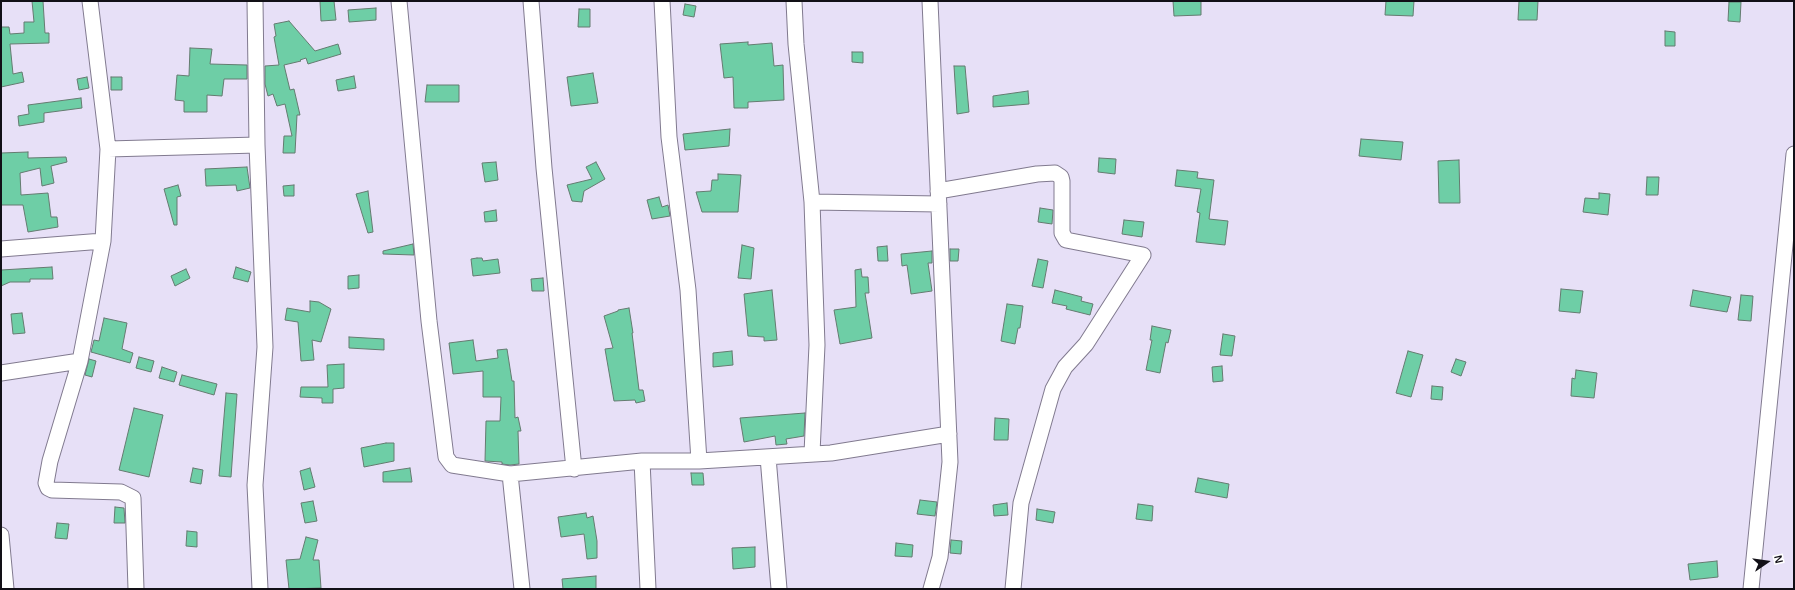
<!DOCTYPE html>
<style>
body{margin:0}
#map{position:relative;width:1795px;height:590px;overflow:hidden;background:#e7e0f7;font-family:Helvetica,sans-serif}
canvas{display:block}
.frame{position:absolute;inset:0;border:2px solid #121017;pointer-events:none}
.north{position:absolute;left:1747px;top:542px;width:40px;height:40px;-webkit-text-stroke:3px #fff;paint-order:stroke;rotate:77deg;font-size:11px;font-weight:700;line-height:16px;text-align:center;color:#121017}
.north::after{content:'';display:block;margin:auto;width:14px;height:18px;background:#121017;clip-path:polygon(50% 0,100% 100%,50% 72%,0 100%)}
</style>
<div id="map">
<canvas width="1795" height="590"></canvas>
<div class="frame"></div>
<div class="north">N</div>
</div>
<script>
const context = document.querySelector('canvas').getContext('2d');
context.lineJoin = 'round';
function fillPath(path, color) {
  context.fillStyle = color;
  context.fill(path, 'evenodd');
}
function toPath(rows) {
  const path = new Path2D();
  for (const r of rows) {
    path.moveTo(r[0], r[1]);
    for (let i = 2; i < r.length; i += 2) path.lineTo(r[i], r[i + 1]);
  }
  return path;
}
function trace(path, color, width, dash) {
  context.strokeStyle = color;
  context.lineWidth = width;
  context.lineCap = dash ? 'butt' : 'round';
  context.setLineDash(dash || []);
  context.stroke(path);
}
const building = toPath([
 [32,1,43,1,45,33,49,33,49,43,10,44,13,74,22,72,24,82,1,87,1,27,9,27,10,34,24,33,24,22,34,22,32,1],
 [320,1,334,1,336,20,321,21,320,1],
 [1173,1,1201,1,1201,15,1174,16,1173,1],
 [1386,1,1414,1,1413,16,1385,15,1386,1],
 [1519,1,1538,1,1537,20,1518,20,1519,1],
 [1729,2,1741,2,1740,22,1728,21,1729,2],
 [685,4,696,6,694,17,683,15,685,4],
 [376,8,376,20,349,22,348,10,376,8],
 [579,9,590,9,590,27,578,27,579,9],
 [289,21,315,51,338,44,341,54,308,64,306,58,300,60,301,61,284,65,290,90,294,89,300,115,297,115,295,153,283,153,284,136,292,136,285,104,277,106,273,94,268,96,265,84,265,66,279,65,274,37,276,36,274,24,289,21],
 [1665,31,1675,32,1675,46,1665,46,1665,31],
 [748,42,748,45,772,43,774,66,783,65,784,100,748,102,748,108,734,108,733,77,724,78,720,44,748,42],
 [190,48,212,49,210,64,247,65,247,79,224,79,222,96,207,95,207,112,184,112,184,101,175,100,177,75,189,76,190,48],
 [852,52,863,52,863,63,852,62,852,52],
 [954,66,965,66,969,112,957,114,954,66],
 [593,73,598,103,571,106,567,77,593,73],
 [354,76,356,88,338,91,336,80,354,76],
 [87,77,89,88,79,90,77,79,87,77],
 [111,77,122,77,122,90,111,90,111,77],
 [427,85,459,85,459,102,425,102,427,85],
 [1028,91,1029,104,993,107,993,96,1028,91],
 [81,98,82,108,44,113,44,122,19,126,18,116,29,114,28,105,81,98],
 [730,129,729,146,685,150,683,134,730,129],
 [1361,139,1403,142,1401,160,1359,156,1361,139],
 [28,152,28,158,66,157,67,162,51,166,54,183,42,186,40,168,20,173,21,195,48,193,51,217,57,217,58,227,28,232,23,205,1,205,1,153,28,152],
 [1099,158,1116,159,1115,174,1098,172,1099,158],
 [1459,160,1460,203,1439,203,1438,161,1459,160],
 [496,162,498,180,485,182,482,163,496,162],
 [596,162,605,179,584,191,582,202,572,201,567,185,592,179,586,167,596,162],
 [247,167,250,188,237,191,236,185,206,186,205,169,247,167],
 [1177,170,1198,172,1197,178,1214,180,1209,219,1228,221,1225,245,1196,242,1200,213,1197,212,1201,189,1175,186,1177,170],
 [718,174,741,175,738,212,702,212,696,192,711,191,712,180,718,180,718,174],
 [1647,177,1659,177,1658,195,1646,195,1647,177],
 [178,185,181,196,177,197,177,225,174,225,164,189,178,185],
 [294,185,294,196,284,196,283,186,294,185],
 [368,191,373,232,368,233,356,194,368,191],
 [1599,193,1610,194,1608,215,1583,212,1585,198,1599,199,1599,193],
 [659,197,662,207,668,205,670,216,652,219,647,200,659,197],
 [1040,208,1053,210,1052,224,1038,222,1040,208],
 [496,210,497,221,485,222,484,212,496,210],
 [1124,220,1144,222,1142,237,1122,234,1124,220],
 [413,244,414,255,383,254,383,251,413,244],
 [742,245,754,248,751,279,738,278,742,245],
 [887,246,888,261,878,261,877,247,887,246],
 [950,249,959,249,958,261,950,261,950,249],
 [932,251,932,263,928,263,932,291,911,294,907,265,902,266,901,254,932,251],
 [477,258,482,258,483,261,498,259,500,273,473,276,471,259,477,258],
 [1038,259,1048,261,1043,288,1032,286,1038,259],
 [52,267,53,279,30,279,30,282,10,282,1,286,1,270,52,267],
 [236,267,251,272,248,282,233,278,236,267],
 [186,269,190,278,175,286,171,276,186,269],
 [861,269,862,277,868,277,869,293,865,293,872,338,840,344,834,310,856,307,855,270,861,269],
 [359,275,359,288,348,289,348,276,359,275],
 [543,278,544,291,532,291,531,279,543,278],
 [1561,289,1583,291,1580,313,1559,311,1561,289],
 [772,290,777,340,764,341,764,337,748,336,744,294,772,290],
 [1055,290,1082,297,1081,301,1093,304,1090,315,1066,309,1067,306,1052,303,1055,290],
 [1693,290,1731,297,1727,312,1690,306,1693,290],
 [1741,295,1753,296,1751,321,1738,320,1741,295],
 [310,301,319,302,331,309,321,342,312,340,314,360,301,361,298,322,285,320,287,308,310,312,310,301],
 [1007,304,1023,306,1020,328,1018,328,1015,344,1001,341,1007,304],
 [629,308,633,333,632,333,639,390,643,390,645,401,636,403,635,400,614,401,605,349,613,348,604,316,618,311,618,310,629,308],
 [22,313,25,333,13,334,11,314,22,313],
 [104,318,127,323,122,349,133,353,130,363,91,352,94,340,99,341,104,318],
 [1152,326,1171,330,1168,343,1166,342,1160,373,1146,370,1152,340,1150,340,1152,326],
 [1223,334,1235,336,1232,356,1220,355,1223,334],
 [349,337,384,339,384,350,349,348,349,337],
 [473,340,476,361,498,358,497,350,507,349,512,381,514,381,515,418,518,417,521,431,518,431,519,464,510,465,502,464,502,462,485,461,486,421,500,421,501,397,483,397,483,371,453,374,449,343,473,340],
 [732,351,733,365,713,367,713,353,732,351],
 [1408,351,1423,355,1411,397,1396,393,1408,351],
 [139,357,154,361,151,372,136,368,139,357],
 [89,359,96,361,92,377,85,375,89,359],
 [1456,359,1466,362,1461,376,1451,372,1456,359],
 [344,364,344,388,333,389,333,403,322,403,322,398,300,397,301,387,328,387,327,365,344,364],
 [1222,366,1223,381,1213,382,1212,367,1222,366],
 [162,367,177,372,174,382,159,378,162,367],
 [1576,370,1597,373,1594,398,1571,396,1572,378,1575,379,1576,370],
 [182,375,217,384,214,395,179,385,182,375],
 [1432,386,1443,387,1442,400,1431,399,1432,386],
 [226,393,237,394,231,477,219,476,226,393],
 [134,408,163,415,149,477,119,470,134,408],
 [805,413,804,436,786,439,787,444,776,445,775,436,744,442,740,418,805,413],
 [995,418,1009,419,1008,440,994,440,995,418],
 [386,443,394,443,394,461,364,467,361,448,386,443],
 [193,468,203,470,201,484,190,482,193,468],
 [310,468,315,487,304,490,300,471,310,468],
 [410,468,412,482,383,482,383,472,410,468],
 [691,473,703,473,704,485,692,485,691,473],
 [1198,478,1229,484,1227,498,1195,492,1198,478],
 [920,500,937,502,935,516,917,514,920,500],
 [313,501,317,521,305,523,301,503,313,501],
 [1007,503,1008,515,994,516,993,505,1007,503],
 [1138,504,1153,506,1152,521,1136,519,1138,504],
 [115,507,124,508,125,523,114,523,115,507],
 [1037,509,1055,512,1053,523,1036,520,1037,509],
 [586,513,587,518,593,516,597,541,597,558,587,559,584,534,561,537,558,517,586,513],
 [57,523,69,524,67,539,55,538,57,523],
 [187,531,197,532,197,547,186,546,187,531],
 [306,537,318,540,313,560,319,560,321,588,289,589,286,560,300,559,306,537],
 [951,540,962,541,961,554,950,553,951,540],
 [896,543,913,545,912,557,895,556,896,543],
 [755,547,755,567,733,569,732,548,755,547],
 [1717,561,1718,577,1690,580,1688,564,1717,561],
 [596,576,596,589,563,589,562,579,596,576]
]);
const minor = toPath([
 [90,1,108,149,103,241,80,361,50,461,46,483,48,488,52,490,121,492,133,498,136,589],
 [255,1,257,145,265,347,255,485,260,589],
 [399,1,429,321,446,457,452,465,510,474,642,461,699,461,831,453,949,434],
 [531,1,544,168,574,469],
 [662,1,669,137,688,290,699,461],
 [794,1,796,44,812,202,817,345,812,453],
 [930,1,950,462,940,557,931,589],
 [108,149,257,145],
 [938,191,1037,174,1055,173,1061,177,1062,181,1062,233,1066,240,1143,255,1086,344,1065,367,1053,389,1021,503,1013,589],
 [812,202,939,204],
 [1,249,103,241],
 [1,373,80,361],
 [768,457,779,589],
 [642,461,648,589],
 [510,474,522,589],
 [1,535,6,589],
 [1751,589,1794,154]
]);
fillPath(building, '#6ecea6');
trace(building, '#647b70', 1);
trace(minor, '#817a8f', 17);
trace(minor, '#fff', 15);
</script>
